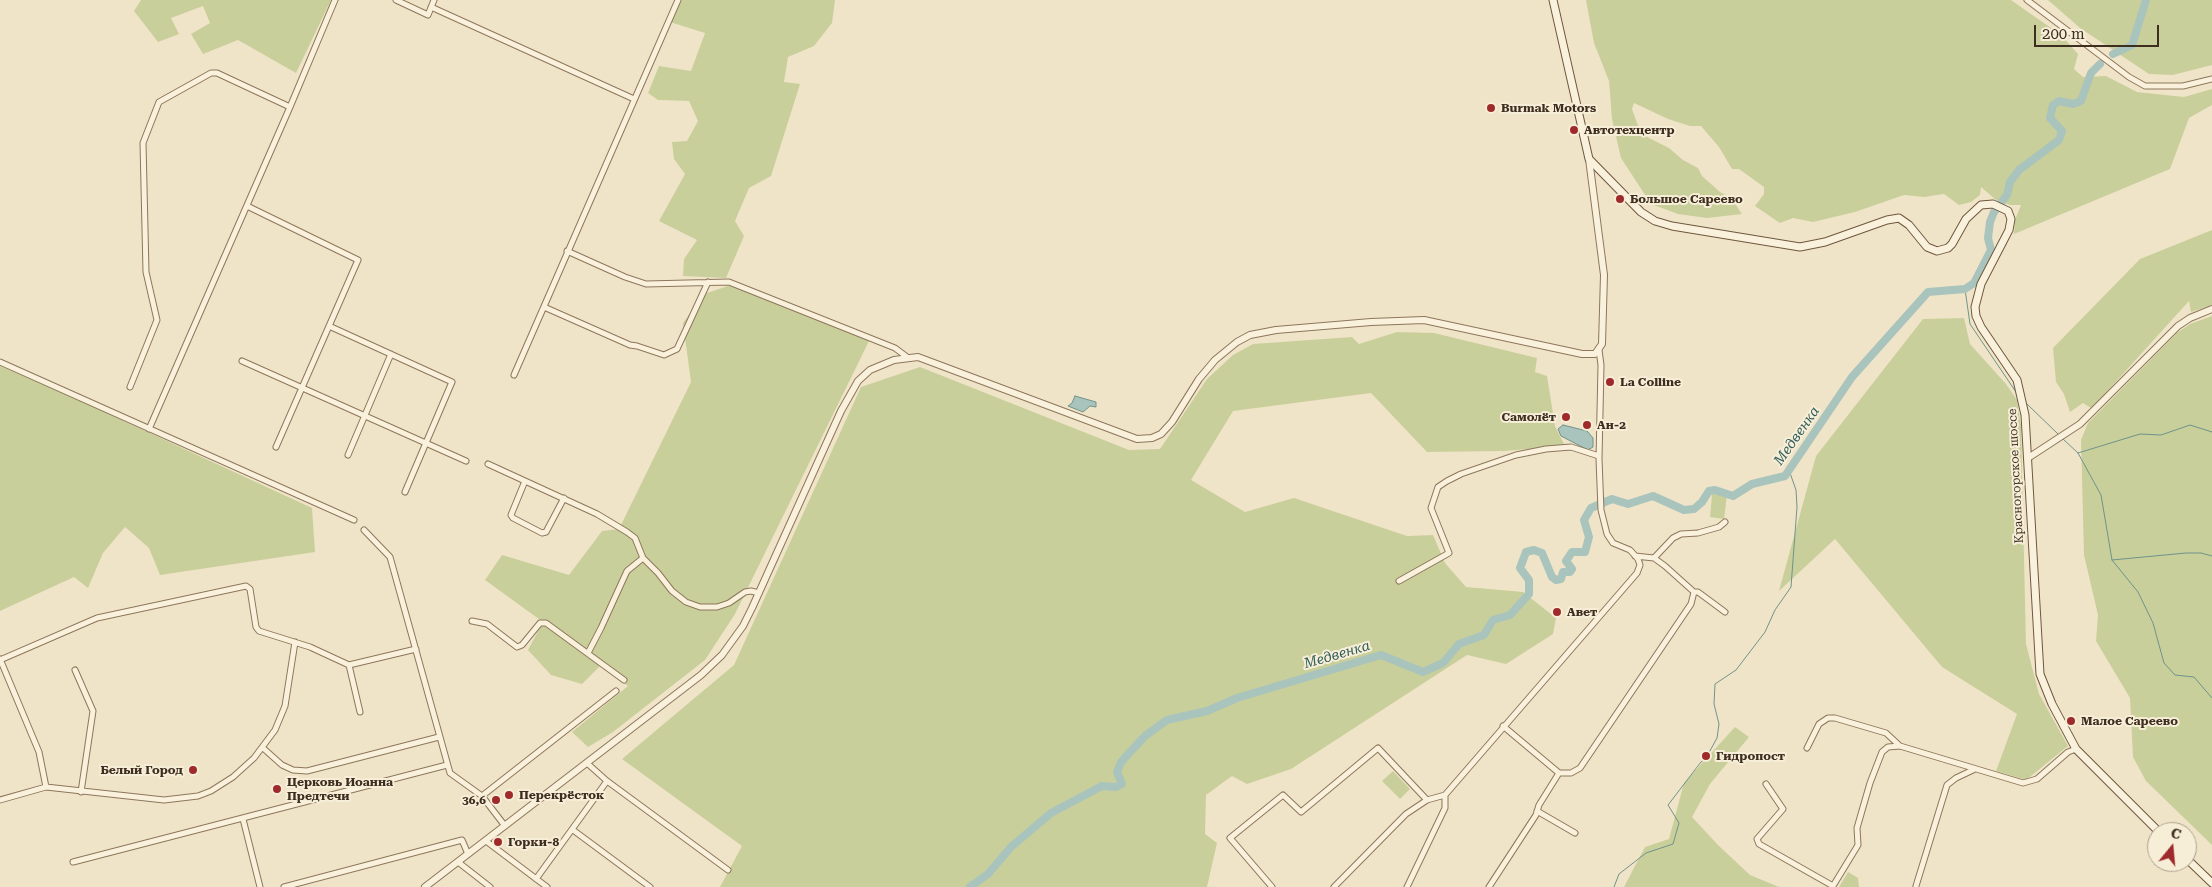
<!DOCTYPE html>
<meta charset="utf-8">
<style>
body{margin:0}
#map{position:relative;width:2212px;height:887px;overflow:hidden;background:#f0e4c8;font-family:"Roboto Serif",serif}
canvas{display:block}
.north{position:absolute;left:2147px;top:822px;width:50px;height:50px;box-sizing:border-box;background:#f7eed8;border:1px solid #ada18e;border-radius:50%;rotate:17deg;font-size:14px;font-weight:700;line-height:20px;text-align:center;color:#3d2e20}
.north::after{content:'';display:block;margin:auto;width:18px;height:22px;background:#9e2a2b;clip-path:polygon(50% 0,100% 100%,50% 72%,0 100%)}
.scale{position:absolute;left:2034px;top:25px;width:125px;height:22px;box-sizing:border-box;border:2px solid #3d2e20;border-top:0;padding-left:6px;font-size:15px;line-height:18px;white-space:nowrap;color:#3d2e20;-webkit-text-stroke:4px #f7eed8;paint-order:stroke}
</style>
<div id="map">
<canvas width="2212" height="887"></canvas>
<div class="north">С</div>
<div class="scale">200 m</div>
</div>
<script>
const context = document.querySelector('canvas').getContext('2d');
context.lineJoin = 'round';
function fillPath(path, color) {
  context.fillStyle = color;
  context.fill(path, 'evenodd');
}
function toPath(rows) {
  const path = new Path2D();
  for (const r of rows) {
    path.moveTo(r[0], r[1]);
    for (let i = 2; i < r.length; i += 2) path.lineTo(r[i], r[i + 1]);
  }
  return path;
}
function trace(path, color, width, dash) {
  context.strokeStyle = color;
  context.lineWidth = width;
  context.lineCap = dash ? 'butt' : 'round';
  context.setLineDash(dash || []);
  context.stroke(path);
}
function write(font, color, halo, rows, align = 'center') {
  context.font = font + ' "Roboto Serif",serif';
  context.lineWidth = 4;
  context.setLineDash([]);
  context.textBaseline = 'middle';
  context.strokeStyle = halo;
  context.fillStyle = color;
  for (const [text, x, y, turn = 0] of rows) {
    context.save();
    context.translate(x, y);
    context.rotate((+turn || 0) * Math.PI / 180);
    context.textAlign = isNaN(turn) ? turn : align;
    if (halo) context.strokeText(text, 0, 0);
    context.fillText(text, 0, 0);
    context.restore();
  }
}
const green = toPath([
 [141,0,331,0,296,73,238,40,203,54,191,34,210,23,203,6,171,18,179,34,158,42,134,11],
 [682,0,835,0,832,23,814,46,788,57,784,82,800,84,771,176,749,188,735,221,744,236,726,278,683,276,684,259,697,240,659,221,685,174,674,159,672,142,687,141,698,121,689,101,658,100,648,93,659,66,691,71,705,33,670,22],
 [1586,0,2011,0,2061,35,2078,54,2074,69,2083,77,2106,76,2137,92,2184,97,2212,89,2212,105,2189,118,2170,169,2014,234,2015,220,2021,205,2010,205,1996,200,1981,187,1980,195,1971,202,1959,205,1944,194,1924,197,1904,195,1855,212,1813,222,1793,218,1780,223,1755,206,1764,194,1764,187,1739,169,1732,169,1719,147,1701,126,1690,126,1668,119,1634,103,1632,109,1641,134,1669,148,1683,160,1698,168,1702,176,1720,192,1731,198,1742,214,1707,218,1678,214,1651,204,1621,158,1612,119,1609,81,1594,43],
 [2048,0,2212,0,2212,65,2173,75,2149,74,2080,28],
 [2212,230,2212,305,2191,312,2189,301,2103,396,2091,408,2083,403,2070,412,2064,394,2056,382,2053,348,2140,259],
 [734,284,871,337,735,614,705,660,613,732,588,747,572,732,628,686,600,666,582,684,551,675,528,650,543,622,485,580,502,555,569,575,602,531,619,529,691,382,683,323,704,294],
 [2212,316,2212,845,2146,781,2133,757,2130,698,2096,641,2098,615,2084,555,2081,440,2088,423,2177,333,2190,324],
 [1964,318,1970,344,2006,384,2017,400,2021,427,2026,644,2039,694,2068,746,2026,780,1996,771,2017,714,1942,667,1835,539,1779,591,1816,456,1923,319],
 [1397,332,1434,333,1537,358,1535,372,1547,376,1555,426,1565,446,1504,451,1427,452,1371,393,1233,411,1191,480,1245,512,1294,498,1407,536,1433,535,1445,563,1466,587,1523,592,1556,618,1553,634,1506,664,1467,655,1291,769,1247,784,1232,776,1206,795,1205,834,1217,843,1207,887,720,887,742,846,622,759,734,665,861,387,920,367,1129,450,1160,449,1207,379,1233,355,1253,344,1352,337,1359,344],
 [0,366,72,397,312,508,315,552,160,575,149,548,125,527,103,553,88,588,74,577,0,611],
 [1712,494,1727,495,1724,519,1710,517],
 [1735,727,1749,737,1710,784,1692,817,1718,845,1750,875,1779,887,1624,887,1645,847,1669,839,1684,783],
 [1393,771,1410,789,1400,799,1382,781],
 [1848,872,1858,878,1859,887,1839,887]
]);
const water = toPath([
 [1075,396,1096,402,1096,407,1090,406,1083,412,1068,406,1072,403,1075,396],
 [1563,425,1587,431,1593,438,1593,447,1588,450,1561,436,1558,429,1563,425]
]);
const stream = toPath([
 [1965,289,1970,324,2018,395],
 [2027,404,2058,434],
 [2063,439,2078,453,2101,495,2112,560,2138,592,2153,623,2164,663,2175,675,2194,677,2212,698],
 [2078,453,2140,434,2161,435,2190,425,2212,432],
 [2112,560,2186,553,2201,553,2212,556],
 [1614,887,1619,874,1646,853,1673,844,1679,823,1668,805,1701,762,1706,758,1717,738,1719,724,1714,704,1715,684,1736,670,1765,632,1775,610,1791,587,1797,507,1796,490,1789,470]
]);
const river = toPath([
 [2113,54,2132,45,2146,0],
 [970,887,988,874,1011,847,1051,813,1102,786,1116,787,1122,784,1117,772,1121,762,1145,736,1167,720,1207,711,1237,698,1381,655,1423,672,1443,663,1459,644,1484,635,1493,620,1510,615,1529,594,1529,580,1520,568,1526,552,1534,550,1542,553,1552,577,1556,580,1561,579,1563,572,1570,572,1572,569,1566,561,1572,552,1585,552,1589,537,1584,520,1591,508,1612,499,1628,504,1653,496,1684,510,1694,509,1702,502,1709,491,1715,490,1733,496,1752,484,1785,476,1852,377,1928,292,1965,289,1974,283,1991,250,1988,238,1990,222,1994,212,2007,195,2010,182,2019,170,2059,140,2062,131,2050,118,2053,105,2059,101,2073,104,2081,101,2091,73,2100,64]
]);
const minor = toPath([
 [396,0,428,15,434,0],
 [2027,0,2129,77,2145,86,2183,86,2212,79],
 [431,7,634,99],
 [247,206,358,260,276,447],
 [567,251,625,277,646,284,729,282,895,348,907,357],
 [544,307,630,345,637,346,664,355,677,349,708,282],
 [329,326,452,382,405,492],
 [242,361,466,461],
 [0,362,354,520],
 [514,375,678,0],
 [130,387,157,320,146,272,143,143,159,102,211,73,217,73,290,107],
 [149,429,290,107,335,0],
 [348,455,391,354],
 [488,464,597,514,627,532,635,538,643,558,658,573,672,591,686,602,700,607,717,607,729,603,745,592,751,591,759,593],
 [525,481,511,515,513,518,542,533,546,532,564,498],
 [364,530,390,557,450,773,482,796,616,691],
 [1654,558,1673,538,1681,534,1698,533,1719,527,1725,522],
 [1399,581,1449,553,1431,508,1438,487,1447,481,1461,474,1516,455,1546,449,1571,447,1599,456],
 [1694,592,1698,592,1725,612],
 [472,621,487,624,517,647,522,645,540,623,546,623,624,680],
 [588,653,601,628,627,571,643,558],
 [0,659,39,752,46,787],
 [0,660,97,618,246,586,250,589,256,627,259,631,310,647,349,665,416,649],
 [349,665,360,712],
 [75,670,93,711,81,792],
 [263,748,282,765,293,770,307,771,439,737],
 [1807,748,1819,724,1828,718,1835,718,1886,733,1900,746],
 [588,764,607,781,728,870],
 [1559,773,1571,773,1580,768,1691,604,1694,592,1665,566,1654,558,1635,556],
 [1766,784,1783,809,1757,839,1759,844,1833,886,1858,845,1857,828,1870,783,1882,752,1888,747,1900,746,2023,783,2037,779,2068,752,2076,749],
 [482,796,505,826],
 [0,800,46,787,164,800,198,796,211,791,233,777,254,758,275,730,285,706,295,642],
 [1537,811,1575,833],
 [243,819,260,887],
 [573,830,650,887],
 [486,841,547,887],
 [73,862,447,765],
 [458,862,490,887],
 [536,879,607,781],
 [1916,886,1947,785,1956,778,1975,769],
 [284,887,462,840,468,854],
 [1272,887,1230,838,1283,795,1301,812,1378,748,1427,800],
 [1334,887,1406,814,1427,800,1445,795,1637,573,1640,565,1638,559,1630,550,1613,543,1607,534,1601,510,1599,459,1601,365,1599,350],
 [1407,887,1445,808,1445,795],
 [1489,887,1536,815,1539,805,1559,773,1503,726]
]);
const tertiary = toPath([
 [2028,458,2080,424,2178,326,2190,318,2212,309],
 [425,887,701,675,722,655,743,626,752,608,841,411,858,381,870,370,894,360,918,357,1137,439,1152,438,1161,434,1172,422,1199,379,1215,360,1237,342,1250,335,1276,330,1371,322,1424,320,1582,354,1595,354,1602,344,1604,275,1589,159]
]);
const secondary = toPath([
 [1553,0,1589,159,1641,212,1655,221,1672,226,1800,247,1825,242,1887,220,1899,218,1909,225,1927,247,1937,251,1948,248,1952,244,1966,219,1981,205,1993,204,2008,211,2011,219,2009,230,1981,284,1975,307,1976,316,1981,327,2017,380,2025,415,2040,674,2052,704,2076,749,2159,832],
 [2187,859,2212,883]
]);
const markers = [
 [1491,108,5,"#9e2a2b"],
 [1574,130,5,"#9e2a2b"],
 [1620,199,5,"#9e2a2b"],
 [1610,382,5,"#9e2a2b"],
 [1566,417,5,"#9e2a2b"],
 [1587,425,5,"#9e2a2b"],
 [1557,612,5,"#9e2a2b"],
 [2071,721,5,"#9e2a2b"],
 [1706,756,5,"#9e2a2b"],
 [193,770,5,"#9e2a2b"],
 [277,789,5,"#9e2a2b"],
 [509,795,5,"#9e2a2b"],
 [496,800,5,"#9e2a2b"],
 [498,842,5,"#9e2a2b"]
];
const poiNames = [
 ["Burmak Motors",1501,108],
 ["Автотехцентр",1584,130],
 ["Большое Сареево",1630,199],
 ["La Colline",1620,382],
 ["Самолёт",1556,417,"right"],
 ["Ан-2",1597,425],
 ["Авет",1567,612],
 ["Малое Сареево",2081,721],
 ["Гидропост",1716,756],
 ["Белый Город",183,770,"right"],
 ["Церковь Иоанна",287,782],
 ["Предтечи",287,796],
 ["Перекрёсток",519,795],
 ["36,6",486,800,"right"],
 ["Горки-8",508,842]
];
const streetNames = [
 ["Красногорское шоссе",2016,476,-93]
];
const waterNames = [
 ["Медвенка",1797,436,-55],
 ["Медвенка",1337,655,-16]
];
fillPath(green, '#c9cf9b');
fillPath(water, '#a9c4bc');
trace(water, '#6f938a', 1);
trace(stream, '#6f938a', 1);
trace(river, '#a9c4bc', 8);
trace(minor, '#8d765c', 7);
trace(tertiary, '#8d765c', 8);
trace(secondary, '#6f573f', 9);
trace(minor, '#faf1dc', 5);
trace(tertiary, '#faf1dc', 6);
trace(secondary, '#faf1dc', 7);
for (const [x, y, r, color] of markers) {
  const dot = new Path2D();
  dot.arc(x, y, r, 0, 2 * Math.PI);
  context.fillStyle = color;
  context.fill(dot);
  trace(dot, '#f7eed8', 2);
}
write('bold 12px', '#3d2e20', '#f7eed8', poiNames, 'left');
write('12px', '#3d2e20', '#f7eed8', streetNames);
write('italic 14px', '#2f5d5a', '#f7eed8', waterNames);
</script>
